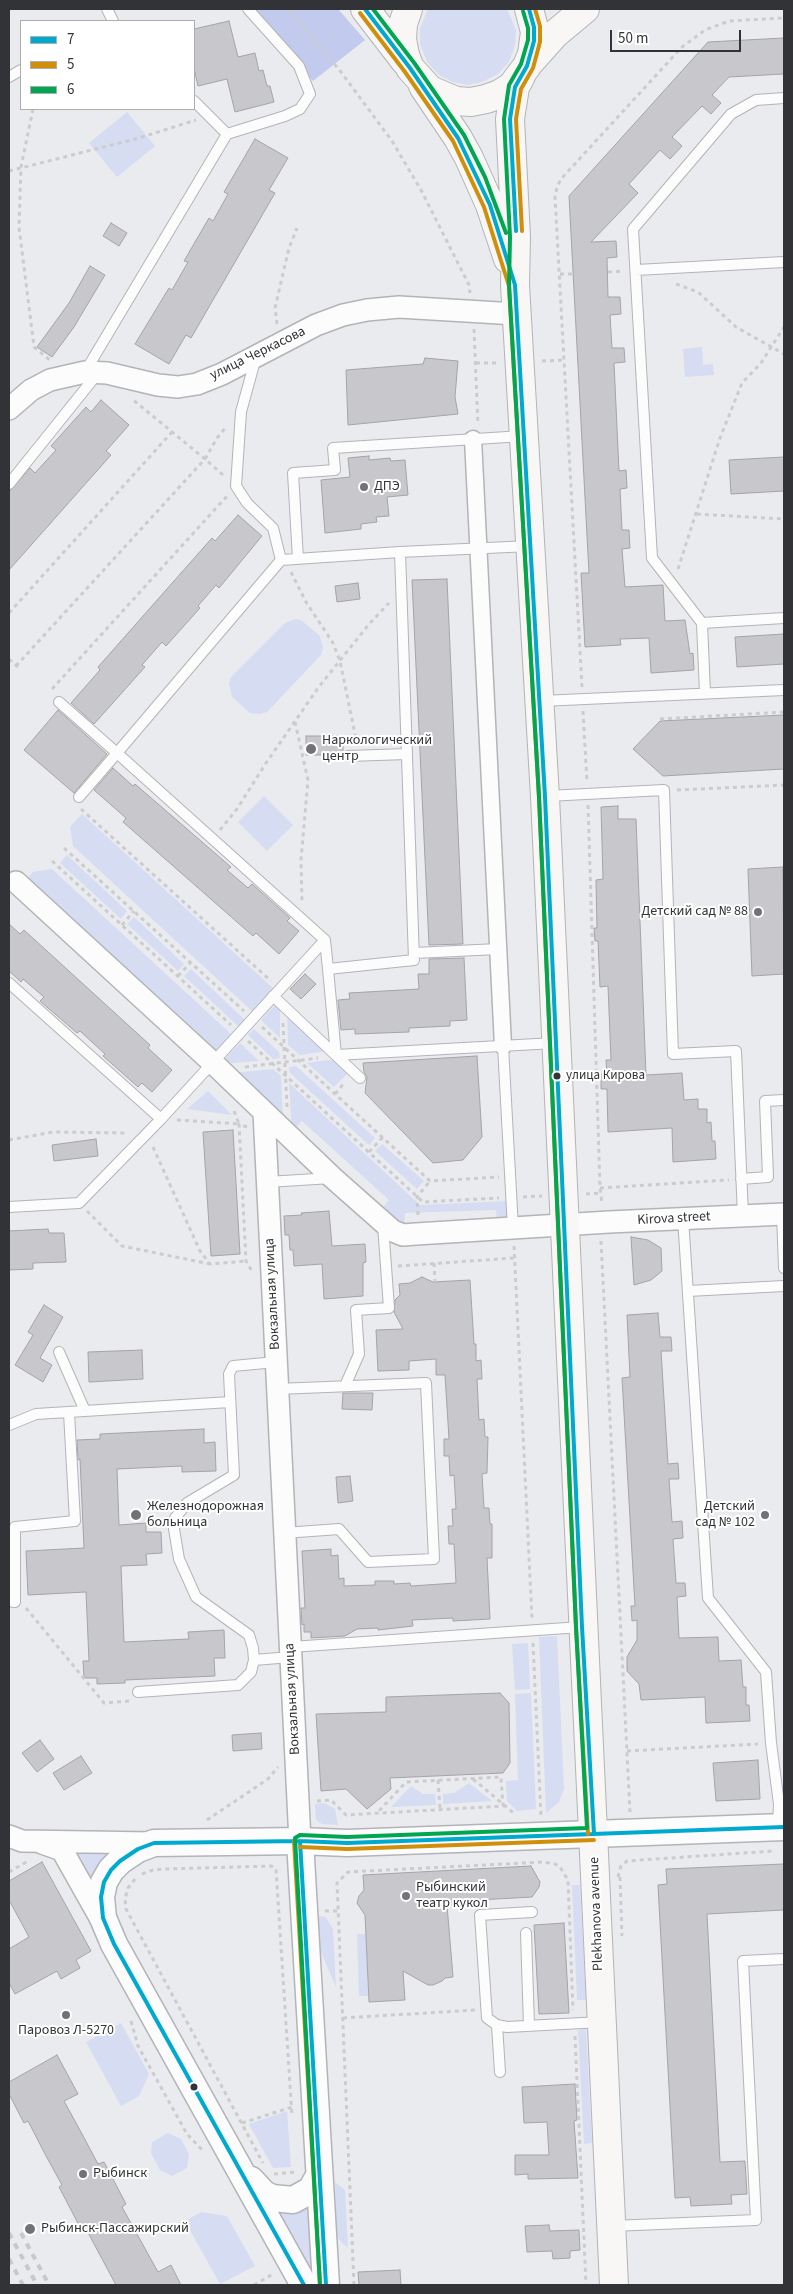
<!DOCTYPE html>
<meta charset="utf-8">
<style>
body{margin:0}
#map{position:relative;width:793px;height:2294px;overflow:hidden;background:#eaebef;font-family:"Source Sans 3",sans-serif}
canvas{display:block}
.frame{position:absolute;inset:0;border:10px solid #323336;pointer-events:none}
.legend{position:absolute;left:20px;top:20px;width:175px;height:90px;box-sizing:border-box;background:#fff;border:1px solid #adadaf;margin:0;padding:6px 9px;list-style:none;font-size:15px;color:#323336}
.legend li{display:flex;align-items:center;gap:10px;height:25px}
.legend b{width:25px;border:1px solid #adadaf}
.scale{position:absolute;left:610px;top:30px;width:131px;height:22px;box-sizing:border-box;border:2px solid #323336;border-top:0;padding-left:6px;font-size:15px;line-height:18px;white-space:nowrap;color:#323336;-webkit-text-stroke:4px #fff;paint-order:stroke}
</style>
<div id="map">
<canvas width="793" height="2294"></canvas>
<div class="frame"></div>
<ul class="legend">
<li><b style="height:6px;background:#00a9ce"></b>7</li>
<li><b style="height:6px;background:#d08f0b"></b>5</li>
<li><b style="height:6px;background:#00a651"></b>6</li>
</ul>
<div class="scale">50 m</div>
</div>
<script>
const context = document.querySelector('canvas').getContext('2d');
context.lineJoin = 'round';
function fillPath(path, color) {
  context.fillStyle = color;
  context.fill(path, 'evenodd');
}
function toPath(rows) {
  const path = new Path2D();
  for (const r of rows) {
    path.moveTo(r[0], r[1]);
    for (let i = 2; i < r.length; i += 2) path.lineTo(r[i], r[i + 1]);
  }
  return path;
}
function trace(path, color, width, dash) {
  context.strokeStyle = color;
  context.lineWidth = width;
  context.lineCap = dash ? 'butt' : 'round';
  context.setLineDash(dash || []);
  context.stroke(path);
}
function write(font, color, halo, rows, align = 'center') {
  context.font = font + ' "Source Sans 3",sans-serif';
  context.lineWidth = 4;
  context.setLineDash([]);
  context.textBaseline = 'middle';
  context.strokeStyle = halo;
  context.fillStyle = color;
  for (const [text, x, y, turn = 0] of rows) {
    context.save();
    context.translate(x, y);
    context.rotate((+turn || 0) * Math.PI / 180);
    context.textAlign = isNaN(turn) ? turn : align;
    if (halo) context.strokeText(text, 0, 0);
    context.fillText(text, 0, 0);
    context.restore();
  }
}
const green = toPath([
 [428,9,507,9,516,30,515,45,509,62,498,74,482,82,468,85,453,82,439,75,427,62,420,44,420,28],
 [127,112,155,146,117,177,89,143],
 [702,347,703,365,713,364,714,375,685,377,683,349],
 [295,619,301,620,320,636,323,648,321,655,267,712,260,714,250,713,232,697,229,683,231,677,285,623],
 [264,796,293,825,267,851,238,822],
 [82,814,274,989,253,1012,73,846,70,827],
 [67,855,127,911,121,919,60,863],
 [52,869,231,1034,212,1056,23,883,33,872],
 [134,917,184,964,178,971,127,924],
 [191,969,245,1020,239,1027,184,976],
 [276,1004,280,1007,280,1038,261,1020],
 [287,1013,327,1051,300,1055,288,1045],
 [254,1029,279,1052,280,1058,273,1059,248,1035],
 [240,1043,259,1061,220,1064],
 [336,1059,349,1072,334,1087,307,1063],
 [296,1066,375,1138,369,1145,290,1073,289,1067],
 [273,1069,281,1076,283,1122,233,1073],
 [289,1083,420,1205,507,1201,508,1220,497,1220,496,1210,405,1213,404,1226,380,1211,389,1200,302,1121,292,1132],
 [208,1091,232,1115,187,1109],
 [382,1144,424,1181,417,1189,375,1151],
 [557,1636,564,1789,559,1802,546,1813,539,1637],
 [528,1643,530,1689,515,1690,512,1644],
 [531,1693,536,1809,517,1811,507,1801,506,1781,518,1780,515,1694],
 [469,1783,492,1801,443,1804,443,1794,454,1793],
 [411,1786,423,1794,435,1794,436,1805,391,1807],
 [324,1803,335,1809,338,1825,322,1824,316,1820,315,1804],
 [118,1847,96,1891,73,1848],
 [572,1885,580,1885,586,2000,577,2000],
 [318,1916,326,1917,333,1929,336,1987,320,1950],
 [357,1934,366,1934,368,1996,359,1996],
 [121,2023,149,2074,139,2096,121,2106,86,2042],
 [586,2029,592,2143,584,2144,578,2030],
 [287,2111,291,2167,273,2168,249,2124],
 [168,2133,181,2139,189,2154,187,2168,172,2176,160,2170,151,2153,152,2142],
 [335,2182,345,2190,348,2248,337,2238],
 [304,2204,311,2208,319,2285,277,2215,280,2210],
 [201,2212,227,2216,255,2266,220,2284,185,2221]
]);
const forest = toPath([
 [248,9,338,9,365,40,313,81]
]);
const building = toPath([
 [229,21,238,57,255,53,259,71,263,70,267,86,270,86,274,102,235,112,227,79,198,86,194,68,194,29,229,21],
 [784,38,784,74,729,77,712,95,721,103,711,114,702,106,672,137,682,146,670,159,660,150,629,184,638,193,591,242,616,241,617,257,607,258,608,297,620,297,621,314,610,315,612,348,624,348,625,362,614,363,619,471,626,470,627,488,620,489,622,530,629,530,630,548,622,549,625,587,663,585,665,621,685,620,690,654,693,653,694,670,651,673,649,638,620,639,621,645,585,647,581,573,589,573,569,196,708,42,784,38],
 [255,139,288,158,269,190,275,193,191,338,186,335,169,364,135,344,169,288,172,290,188,262,184,261,209,218,213,221,228,194,224,192,255,139],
 [111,223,127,233,119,246,103,236,111,223],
 [90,266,105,275,74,327,52,357,37,347,69,303,90,266],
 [425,358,458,361,455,397,458,414,348,425,346,370,423,364,425,358],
 [101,400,129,425,106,451,111,455,9,570,9,492,30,468,35,473,56,450,51,446,86,407,91,412,101,400],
 [369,456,369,460,390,458,391,461,405,460,408,495,387,497,389,516,376,517,377,522,361,524,361,529,325,533,321,480,350,477,348,458,369,456],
 [784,457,784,491,731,494,729,460,784,457],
 [238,515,262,536,219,588,216,585,198,606,200,608,166,646,162,642,142,665,145,667,94,724,71,703,100,670,98,667,212,538,215,541,238,515],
 [447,579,463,944,429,945,412,580,447,579],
 [358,583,360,599,337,602,335,586,358,583],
 [784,634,784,664,737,667,735,637,784,634],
 [58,710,107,754,74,793,24,750,58,710],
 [784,715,784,769,663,776,633,749,660,721,784,715],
 [306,736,343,736,343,751,341,755,306,755,306,736],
 [113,768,133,786,135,784,231,867,227,870,248,888,252,884,290,918,287,921,299,931,279,954,256,933,253,936,123,822,126,818,94,790,113,768],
 [618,806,618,819,636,819,646,1075,682,1073,684,1100,698,1099,698,1109,707,1109,707,1123,711,1122,712,1141,715,1141,716,1159,673,1162,672,1128,608,1132,607,1089,601,1089,601,1074,607,1074,606,1060,611,1060,608,986,600,987,598,941,595,941,594,928,597,928,596,880,603,879,601,807,618,806],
 [783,867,784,974,752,976,748,869,783,867],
 [9,924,20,934,24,930,150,1045,148,1048,172,1070,152,1092,142,1083,138,1087,103,1056,105,1054,80,1031,77,1033,40,1001,44,997,23,979,21,982,9,971,9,924],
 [464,958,467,1020,450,1021,450,1026,409,1028,409,1032,355,1034,355,1029,341,1030,338,1000,350,999,349,993,419,989,418,974,429,974,429,959,464,958],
 [305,974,316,984,301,999,290,989,305,974],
 [477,1056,482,1137,463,1160,433,1163,365,1093,367,1077,364,1072,363,1063,477,1056],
 [233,1130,240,1254,211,1256,203,1132,233,1130],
 [96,1139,98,1156,54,1161,52,1145,96,1139],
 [329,1211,332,1246,365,1244,366,1262,363,1263,363,1296,324,1299,322,1264,294,1266,293,1250,290,1250,289,1235,285,1235,284,1216,302,1215,301,1213,329,1211],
 [48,1229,49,1233,64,1233,66,1262,33,1263,33,1269,9,1270,9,1231,48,1229],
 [631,1237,648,1240,661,1248,662,1271,651,1280,634,1285,631,1237],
 [422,1277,433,1282,470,1280,474,1344,476,1344,476,1361,481,1360,482,1379,477,1379,479,1420,484,1419,485,1437,488,1437,487,1473,482,1474,484,1508,489,1508,490,1524,492,1524,492,1558,487,1558,490,1619,453,1621,453,1618,412,1620,413,1626,378,1630,378,1628,357,1629,345,1636,311,1638,311,1632,304,1632,304,1624,302,1625,301,1608,305,1608,302,1551,331,1549,331,1556,338,1555,339,1579,344,1578,344,1586,375,1585,375,1581,394,1581,394,1584,410,1583,411,1586,456,1583,454,1544,449,1544,448,1526,453,1526,452,1509,456,1509,454,1475,450,1476,449,1456,444,1456,444,1439,449,1439,445,1375,436,1375,436,1359,409,1361,409,1370,378,1371,376,1330,403,1329,394,1312,395,1300,400,1295,399,1284,410,1283,422,1277],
 [44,1305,63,1317,40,1358,52,1365,43,1382,15,1365,33,1335,28,1332,44,1305],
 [658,1313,660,1337,671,1337,672,1351,661,1351,668,1464,678,1463,679,1479,669,1479,672,1522,682,1521,683,1538,673,1539,676,1583,685,1583,686,1596,677,1597,679,1638,718,1637,719,1661,741,1660,743,1687,746,1687,746,1705,749,1705,750,1721,706,1723,705,1697,641,1700,639,1684,627,1671,627,1657,637,1640,637,1620,632,1621,631,1606,635,1606,622,1378,630,1377,627,1315,658,1313],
 [142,1350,143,1379,89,1382,88,1352,142,1350],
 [343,1393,373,1393,372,1410,342,1409,343,1393],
 [204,1429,204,1443,215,1442,216,1471,182,1472,182,1466,117,1469,119,1525,146,1523,146,1532,161,1532,162,1553,146,1554,147,1565,121,1566,124,1642,189,1639,188,1632,224,1630,225,1658,214,1658,215,1676,125,1680,125,1683,97,1684,97,1678,84,1678,83,1661,89,1661,86,1592,28,1595,26,1551,84,1548,80,1459,78,1460,77,1440,100,1439,100,1434,204,1429],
 [350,1476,353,1501,338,1503,336,1477,350,1476],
 [500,1693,509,1703,510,1763,503,1773,390,1778,391,1789,367,1809,346,1789,321,1791,316,1714,386,1712,386,1697,500,1693],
 [261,1733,262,1749,233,1751,232,1735,261,1733],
 [40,1740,54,1759,37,1772,22,1753,40,1740],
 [81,1756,92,1773,64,1790,53,1773,81,1756],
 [758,1760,760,1799,716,1801,713,1763,758,1760],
 [42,1862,91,1951,76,1960,80,1968,61,1979,57,1971,15,1994,9,1983,9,1949,29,1937,9,1900,9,1881,42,1862],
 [784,1864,784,1910,707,1914,720,2162,745,2161,747,2194,731,2195,732,2204,691,2206,690,2197,675,2198,658,1885,667,1884,666,1869,784,1864],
 [531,1866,540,1882,539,1887,532,1897,477,1900,477,1904,447,1905,453,1977,445,1978,442,1981,433,1985,428,1985,403,1971,405,2000,369,2002,365,1915,357,1903,359,1896,364,1890,363,1875,531,1866],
 [564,1923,569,2013,539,2014,534,1925,564,1923],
 [57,2055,78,2094,64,2101,82,2134,98,2164,104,2162,126,2204,122,2207,158,2272,171,2265,181,2285,116,2285,85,2227,81,2229,59,2187,62,2185,45,2154,28,2121,24,2123,9,2094,9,2082,57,2055],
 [575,2084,577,2120,574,2121,578,2178,528,2179,528,2174,515,2175,515,2155,549,2155,547,2122,524,2123,522,2087,575,2084],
 [549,2225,550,2231,579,2230,580,2250,570,2251,570,2258,553,2259,552,2251,527,2252,525,2226,549,2225],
 [400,2270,401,2285,359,2285,358,2272,400,2270]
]);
const path = toPath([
 [288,9,341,72,392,141,421,190,469,285,470,293],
 [33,109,21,167,19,227,34,347,51,361],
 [9,171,139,138,196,120],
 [608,272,622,271],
 [560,274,574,274],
 [676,284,698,292,736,327,784,354],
 [277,324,275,308,289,248,297,228],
 [474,329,478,425],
 [542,361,564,360],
 [476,363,498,363],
 [223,475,205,459,217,438,227,426],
 [697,514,784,519],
 [678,569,720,438,742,383,761,363,784,327],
 [291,572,306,602,333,643,340,661,357,744],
 [9,613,172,432],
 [9,659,20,669],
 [16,666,205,459,132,399],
 [582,687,555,197,557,187,561,179,682,47,705,30,729,21,784,18],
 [52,689,228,495],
 [583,711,587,782],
 [660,719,784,712],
 [295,722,308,780,301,860,302,901],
 [677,790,784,785],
 [588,805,600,1188,602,1203],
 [81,809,271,981],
 [220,830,237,809,266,763,318,688,370,623,389,603],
 [64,848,244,1011],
 [52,861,231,1025],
 [122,925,134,911],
 [178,976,190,963],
 [283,1023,287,1107],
 [262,1027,430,1181,499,1177],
 [248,1041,423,1202,499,1198],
 [245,1067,318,1058],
 [335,1094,345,1082],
 [177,1120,239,1124,234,1111],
 [247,1127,239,1124,246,1261,253,1273],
 [9,1140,53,1132,127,1133],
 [153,1147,200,1251,210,1264,246,1261],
 [369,1152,383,1137],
 [600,1188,729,1180],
 [586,1194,600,1193],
 [523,1197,542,1196],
 [87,1211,122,1246,210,1264],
 [418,1215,417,1197,430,1181],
 [601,1241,630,1812],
 [514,1246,532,1619],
 [434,1263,435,1282],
 [398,1266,514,1258],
 [26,1608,104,1703,130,1701],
 [533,1643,541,1816],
 [627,1751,758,1744],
 [473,1779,516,1815],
 [438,1780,440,1809],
 [317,1801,331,1800,346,1815,503,1806,501,1777,406,1782,378,1812],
 [207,1820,268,1779,278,1767],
 [9,1872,30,1860],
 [142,1874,153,1870,165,1869,271,1866,276,1869,292,2116],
 [618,1877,621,1866,627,1861,773,1851],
 [620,1877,622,1936],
 [135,1879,128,1888,125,1899,126,1909,263,2163],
 [325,1911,337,1911],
 [343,2018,475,2010],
 [131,2021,138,2046,187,2134,204,2152],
 [575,2036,586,2285],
 [242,2123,292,2107],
 [274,2174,296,2172,296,2170],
 [254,2285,273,2274,272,2273],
 [354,2285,337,1883,348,1872,543,1862,555,1864,560,1867,568,1880,573,2010]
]);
const service = toPath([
 [107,9,113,21],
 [9,77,21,70],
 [784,98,756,100,731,114,633,229,652,558,702,623,784,618],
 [227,134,285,116,300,109,310,94,299,66,248,9],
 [636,270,784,262],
 [256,357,241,412,236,486,247,503,273,528,281,560],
 [85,372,227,134,194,101],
 [9,484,98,373],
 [298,559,293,473,335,470,333,448,523,436],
 [702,623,705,693],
 [541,701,784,690],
 [59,702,117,753,79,797],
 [348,756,407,754],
 [547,796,664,790,673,1054,736,1051,743,1216],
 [325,940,328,969,414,960,400,552],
 [414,953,498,949],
 [328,969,336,1055,555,1043],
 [9,983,161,1119,325,940,117,753,281,560,400,552,530,546],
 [273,996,360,1078],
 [503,1046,513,1228],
 [741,1179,768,1177,765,1101,784,1100],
 [267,1182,332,1178],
 [9,1207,79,1203,161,1119],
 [782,1214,784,1268],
 [683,1218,708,1598,766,1672,771,1743,779,1804,778,1826],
 [688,1291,784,1286],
 [59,1352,85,1411],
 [345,1386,359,1354,356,1310,389,1308,383,1225],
 [277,1389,426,1383,434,1559,368,1562,339,1529,284,1533],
 [9,1425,36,1414,230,1402],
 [9,1601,15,1602,15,1527,75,1521,69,1413],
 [291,1647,581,1627],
 [254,1660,291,1657],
 [138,1692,238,1685,251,1672,254,1660,253,1648,249,1635,196,1597,179,1559,174,1529,175,1518,187,1503,234,1475,229,1374,233,1366,276,1362],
 [532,1912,480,1915,487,2018,497,2025,507,2027,601,2022],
 [526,1933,529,2026],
 [497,2025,500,2072],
 [612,2226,756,2220,743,1961,784,1959]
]);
const pedestrian = toPath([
 [473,439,503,1046]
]);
const minor = toPath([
 [9,409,31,390,50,380,85,372,107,373,158,385,178,387,197,384,222,374,316,325,343,315,367,310,399,307,516,314],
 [16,882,213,1063,333,1178,393,1231,403,1235,416,1234,609,1222,784,1214],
 [264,1112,300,1841],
 [9,1836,22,1841,153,1843],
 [42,1843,62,1850,102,1921]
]);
const tertiary = toPath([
 [300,1841,326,2285],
 [251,2180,264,2194,272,2198,293,2200,311,2190,319,2176],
 [304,2285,114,1944,103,1918,101,1897,104,1882,111,1870,120,1861,138,1849,154,1843,300,1841,347,1843,784,1827]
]);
const secondary = toPath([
 [365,9,405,61],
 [408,9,403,24,402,39,405,55,410,68,430,90,456,101,471,102,486,99,500,94,512,86,527,66,532,54,535,32,529,9],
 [530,62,555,34,585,9],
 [521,76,515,87,510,119,516,237,515,285,545,797,614,2285],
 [423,86,458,138,469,158,490,205,508,259]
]);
const rail = toPath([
 [9,2233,37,2285],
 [21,2233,49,2285],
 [9,2259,23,2285]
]);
const bus1 = toPath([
 [365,9,410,68,458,138,490,205,515,285,545,797,582,1627,594,1834],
 [516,231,510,119,515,87,527,66,534,41,534,27,529,9],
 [300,1841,326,2285],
 [304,2285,114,1944,103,1918,101,1897,104,1882,111,1870,120,1861,138,1849,154,1843,300,1841,347,1843,784,1827]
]);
const bus2 = toPath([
 [360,13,405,72,453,141,484,207,509,286,539,797,576,1627,588,1834],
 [522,231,516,119,521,89,533,68,540,42,540,26,535,9],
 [294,1841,320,2285],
 [300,1847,347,1849,594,1840]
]);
const bus3 = toPath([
 [373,9,415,64,464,135,485,177,506,233],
 [320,2285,295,1838,300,1835,347,1837,587,1828,576,1627,539,797,509,285,510,237,504,119,509,85,521,64,528,40,528,28,523,11]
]);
const markers = [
 [364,487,5,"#727377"],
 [311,749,6,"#727377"],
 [758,912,5,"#727377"],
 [557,1076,4.5,"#323336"],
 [136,1515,6,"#727377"],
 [765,1515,5,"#727377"],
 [406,1896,5,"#727377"],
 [66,2015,5,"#727377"],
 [194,2087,4.5,"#323336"],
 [83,2174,5,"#727377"],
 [30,2229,6,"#727377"]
];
const busNames = [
 ["улица Кирова",566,1076]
];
const streetNames = [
 ["улица Черкасова",258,354,-26],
 ["Kirova street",674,1219,-3],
 ["Вокзальная улица",273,1294,-93],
 ["Вокзальная улица",293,1699,-93],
 ["Plekhanova avenue",597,1914,-92]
];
const poiNames = [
 ["ДПЭ",374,487],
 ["Наркологический",322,741],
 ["центр",322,757],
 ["Детский сад № 88",748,912,"right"],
 ["Железнодорожная",147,1507],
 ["больница",147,1523],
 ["Детский",755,1507,"right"],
 ["сад № 102",755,1523,"right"],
 ["Рыбинский",416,1888],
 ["театр кукол",416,1904],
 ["Паровоз Л-5270",66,2031,"center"],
 ["Рыбинск",93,2174],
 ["Рыбинск-Пассажирский",41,2229]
];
fillPath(green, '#d6dcf2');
fillPath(forest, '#c2cbed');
fillPath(building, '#c8c8cc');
trace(building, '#a4a4a7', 1);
trace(service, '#b3b4b7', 12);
trace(pedestrian, '#b3b4b7', 19);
trace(minor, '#b3b4b7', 24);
trace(tertiary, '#b3b4b7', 29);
trace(secondary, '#b3b4b7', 30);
trace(path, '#ccccce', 3, [4, 4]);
trace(service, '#fcfcfd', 10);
trace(pedestrian, '#fcfcfd', 16);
trace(minor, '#fcfcfd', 21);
trace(tertiary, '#fcfcfd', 26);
trace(secondary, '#f8f7f6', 28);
trace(rail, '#c8c8c9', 4, [6, 6]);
trace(bus1, '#00a9ce', 4);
trace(bus2, '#d08f0b', 4);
trace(bus3, '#00a651', 4);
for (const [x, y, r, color] of markers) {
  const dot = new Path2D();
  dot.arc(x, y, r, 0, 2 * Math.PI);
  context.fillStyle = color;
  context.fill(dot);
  trace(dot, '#fff', 2);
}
write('13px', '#323336', '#fff', busNames, 'left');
write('14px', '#323336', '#fff', streetNames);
write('14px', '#323336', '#fff', poiNames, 'left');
</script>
